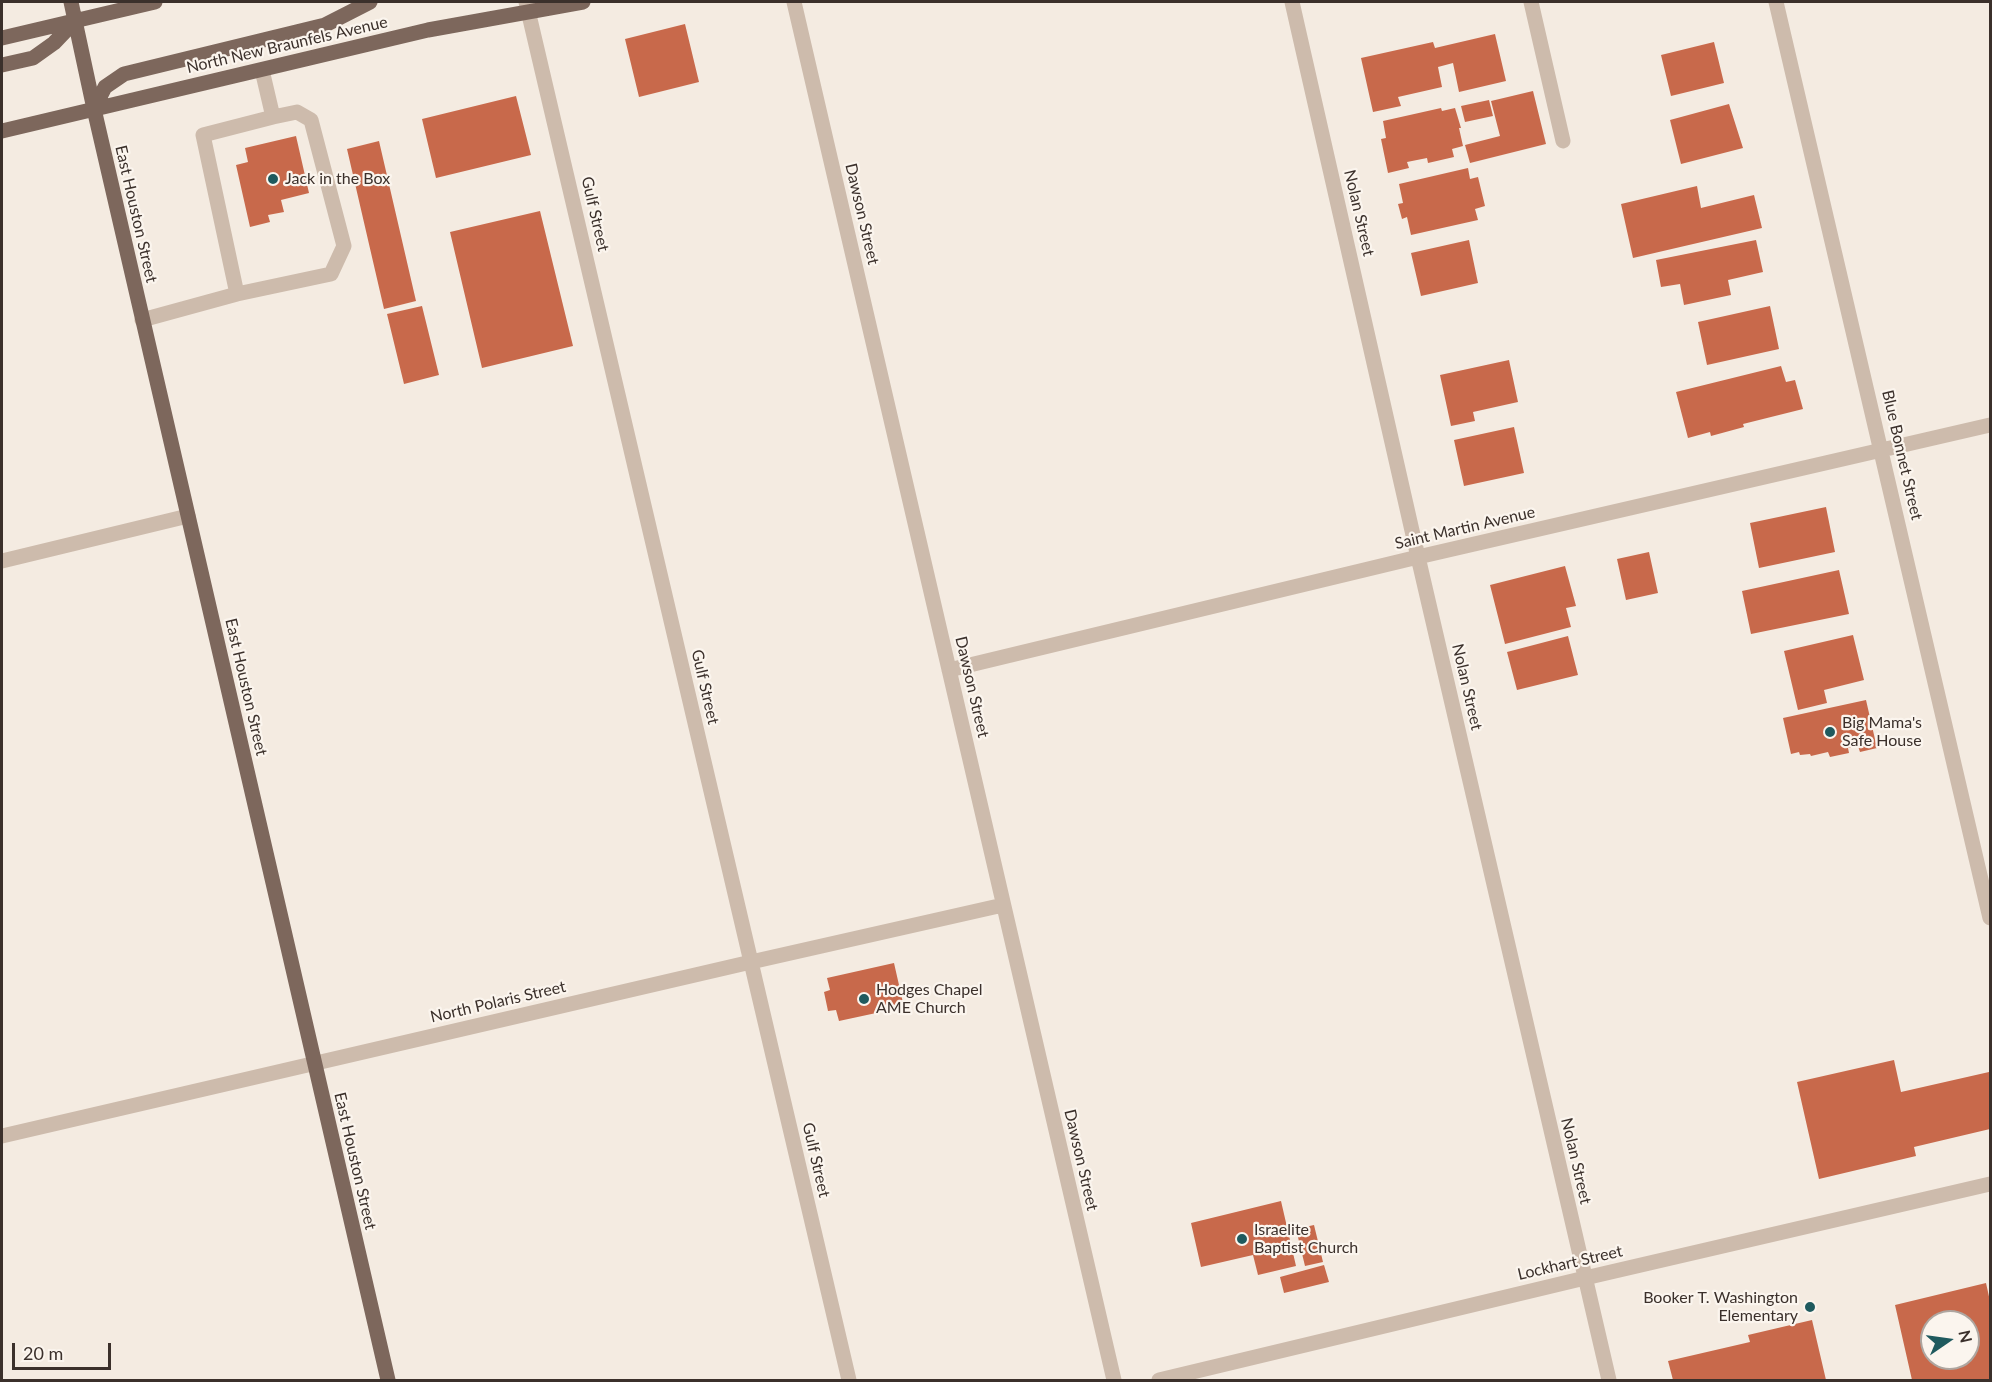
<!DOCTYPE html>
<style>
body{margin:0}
#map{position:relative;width:1992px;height:1382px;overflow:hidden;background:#f4ebe1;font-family:Lato,sans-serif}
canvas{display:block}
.frame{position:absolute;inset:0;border:3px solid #3b302b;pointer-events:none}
.north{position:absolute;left:1920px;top:1310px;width:60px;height:60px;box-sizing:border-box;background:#fbf5ee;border:2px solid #aea6a0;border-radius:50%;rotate:77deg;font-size:16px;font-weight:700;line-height:24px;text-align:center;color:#3b302b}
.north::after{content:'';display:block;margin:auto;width:21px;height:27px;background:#1f5a5e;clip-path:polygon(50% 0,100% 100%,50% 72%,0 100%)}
.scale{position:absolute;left:12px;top:1343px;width:99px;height:27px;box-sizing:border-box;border:3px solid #3b302b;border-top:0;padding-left:8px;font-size:18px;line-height:21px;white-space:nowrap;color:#3b302b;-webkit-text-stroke:4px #fbf5ee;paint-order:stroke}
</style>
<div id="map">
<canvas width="1992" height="1382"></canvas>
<div class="frame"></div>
<div class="north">N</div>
<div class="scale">20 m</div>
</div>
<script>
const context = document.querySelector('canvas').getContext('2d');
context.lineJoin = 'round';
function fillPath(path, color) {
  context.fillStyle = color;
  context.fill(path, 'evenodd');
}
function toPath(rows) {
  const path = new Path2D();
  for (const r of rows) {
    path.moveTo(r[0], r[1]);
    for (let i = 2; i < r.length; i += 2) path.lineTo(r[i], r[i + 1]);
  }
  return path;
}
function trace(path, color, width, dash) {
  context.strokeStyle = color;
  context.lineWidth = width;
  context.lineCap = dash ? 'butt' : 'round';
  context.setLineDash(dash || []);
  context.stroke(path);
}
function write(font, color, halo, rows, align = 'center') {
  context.font = font + ' Lato,sans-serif';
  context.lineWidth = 4.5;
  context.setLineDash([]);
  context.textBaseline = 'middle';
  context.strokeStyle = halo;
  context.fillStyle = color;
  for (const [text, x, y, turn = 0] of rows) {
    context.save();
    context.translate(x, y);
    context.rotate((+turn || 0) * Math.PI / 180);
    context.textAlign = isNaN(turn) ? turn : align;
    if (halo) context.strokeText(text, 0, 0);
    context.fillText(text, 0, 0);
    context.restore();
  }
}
const building = toPath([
 [685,24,699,82,639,97,625,39],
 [1495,34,1506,81,1459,92,1453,63,1438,67,1442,87,1398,97,1401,106,1373,112,1361,58,1433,42,1435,48],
 [1714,42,1724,83,1671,96,1661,55],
 [1533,91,1546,144,1470,163,1465,145,1500,136,1491,101],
 [516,96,531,155,436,178,422,119],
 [1489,100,1493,116,1465,122,1461,106],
 [1729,104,1743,148,1681,164,1670,120],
 [1441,108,1442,111,1455,108,1461,128,1459,128,1463,146,1452,149,1454,157,1428,163,1427,158,1407,162,1409,168,1388,173,1381,139,1386,138,1383,121],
 [296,136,309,193,281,200,284,212,268,215,270,222,250,227,236,165,248,162,245,148],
 [379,141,416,301,384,309,347,149],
 [1468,168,1470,179,1478,177,1485,206,1475,209,1478,220,1411,235,1407,217,1402,219,1398,204,1403,203,1399,184],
 [1697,186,1701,208,1754,195,1762,228,1633,258,1621,204],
 [540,211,573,346,482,368,450,232],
 [1469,240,1478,283,1421,296,1411,253],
 [1756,240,1763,272,1728,280,1731,295,1684,305,1680,284,1661,287,1656,260],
 [422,306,439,375,404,384,387,314],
 [1770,306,1779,349,1707,365,1698,322],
 [1509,360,1518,402,1473,412,1475,421,1451,426,1440,375],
 [1781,366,1786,382,1795,380,1803,409,1743,424,1744,427,1711,436,1710,432,1688,438,1676,392],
 [1514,427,1524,473,1464,486,1454,440],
 [1826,507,1835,552,1759,568,1750,523],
 [1649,552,1658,593,1626,600,1617,559],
 [1565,566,1576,606,1566,608,1571,627,1505,644,1490,585],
 [1839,570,1849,614,1751,634,1742,591],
 [1853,635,1864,680,1824,690,1827,703,1798,710,1784,651],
 [1568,636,1578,675,1517,690,1507,652],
 [1866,700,1877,748,1860,752,1858,746,1848,748,1849,753,1830,757,1828,752,1811,756,1810,754,1800,755,1799,752,1791,754,1783,718],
 [894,963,904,1007,839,1021,836,1010,828,1011,824,992,830,990,827,978],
 [1894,1060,1901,1092,1989,1072,1990,1129,1914,1147,1916,1156,1819,1179,1797,1082],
 [1281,1201,1296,1266,1258,1275,1253,1255,1201,1267,1191,1223],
 [1314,1225,1323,1262,1305,1266,1296,1229],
 [1324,1265,1329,1282,1284,1293,1280,1277],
 [1986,1283,1990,1301,1990,1380,1912,1380,1895,1305],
 [1932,1322,1968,1322,1968,1358,1932,1358],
 [1812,1320,1826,1380,1673,1380,1668,1361,1750,1342,1748,1335]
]);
const minor = toPath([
 [526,2,849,1380],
 [794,2,1114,1380],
 [1292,2,1418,557,1609,1380],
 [1531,2,1563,141],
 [1776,2,1990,918],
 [237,294,331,274,344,246,311,120,297,112,273,117],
 [142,320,237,294,203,135,273,117,262,70],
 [2,561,188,516],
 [949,670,1418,557,1990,425],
 [2,1136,751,962,1003,905],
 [1159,1380,1585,1278,1990,1184]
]);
const major = toPath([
 [71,2,94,109,388,1380],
 [2,38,155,2],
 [2,65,33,58,54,43,75,21],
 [94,109,105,87,124,74,325,25,370,2],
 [2,131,428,30,583,2]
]);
const markers = [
 [273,179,6,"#1f5a5e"],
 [1830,732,6,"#1f5a5e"],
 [864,999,6,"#1f5a5e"],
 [1242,1239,6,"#1f5a5e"],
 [1810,1307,6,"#1f5a5e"]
];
const streetNames = [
 ["North New Braunfels Avenue",287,45,-13],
 ["Nolan Street",1359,213,77],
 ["East Houston Street",136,214,77],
 ["Gulf Street",595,214,77],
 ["Dawson Street",862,214,77],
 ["Blue Bonnet Street",1902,455,77],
 ["Saint Martin Avenue",1465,528,-13],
 ["East Houston Street",246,687,77],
 ["Gulf Street",705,687,77],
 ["Dawson Street",972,687,77],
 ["Nolan Street",1467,687,77],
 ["North Polaris Street",498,1002,-13],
 ["Gulf Street",816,1160,77],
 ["Dawson Street",1081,1160,77],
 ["East Houston Street",355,1161,77],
 ["Nolan Street",1576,1161,77],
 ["Lockhart Street",1570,1263,-13]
];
const poiNames = [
 ["Jack in the Box",285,179],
 ["Big Mama's",1842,723],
 ["Safe House",1842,741],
 ["Hodges Chapel",876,990],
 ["AME Church",876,1008],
 ["Israelite",1254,1230],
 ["Baptist Church",1254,1248],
 ["Booker T. Washington",1798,1298,"right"],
 ["Elementary",1798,1316,"right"]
];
fillPath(building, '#c8694b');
trace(minor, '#cdbbac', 15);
trace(major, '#7d675c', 15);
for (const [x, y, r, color] of markers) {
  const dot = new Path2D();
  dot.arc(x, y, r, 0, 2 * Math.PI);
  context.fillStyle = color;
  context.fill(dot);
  trace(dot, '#fbf5ee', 2);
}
write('16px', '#3b302b', '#fbf5ee', streetNames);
write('16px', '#3b302b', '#fbf5ee', poiNames, 'left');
</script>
